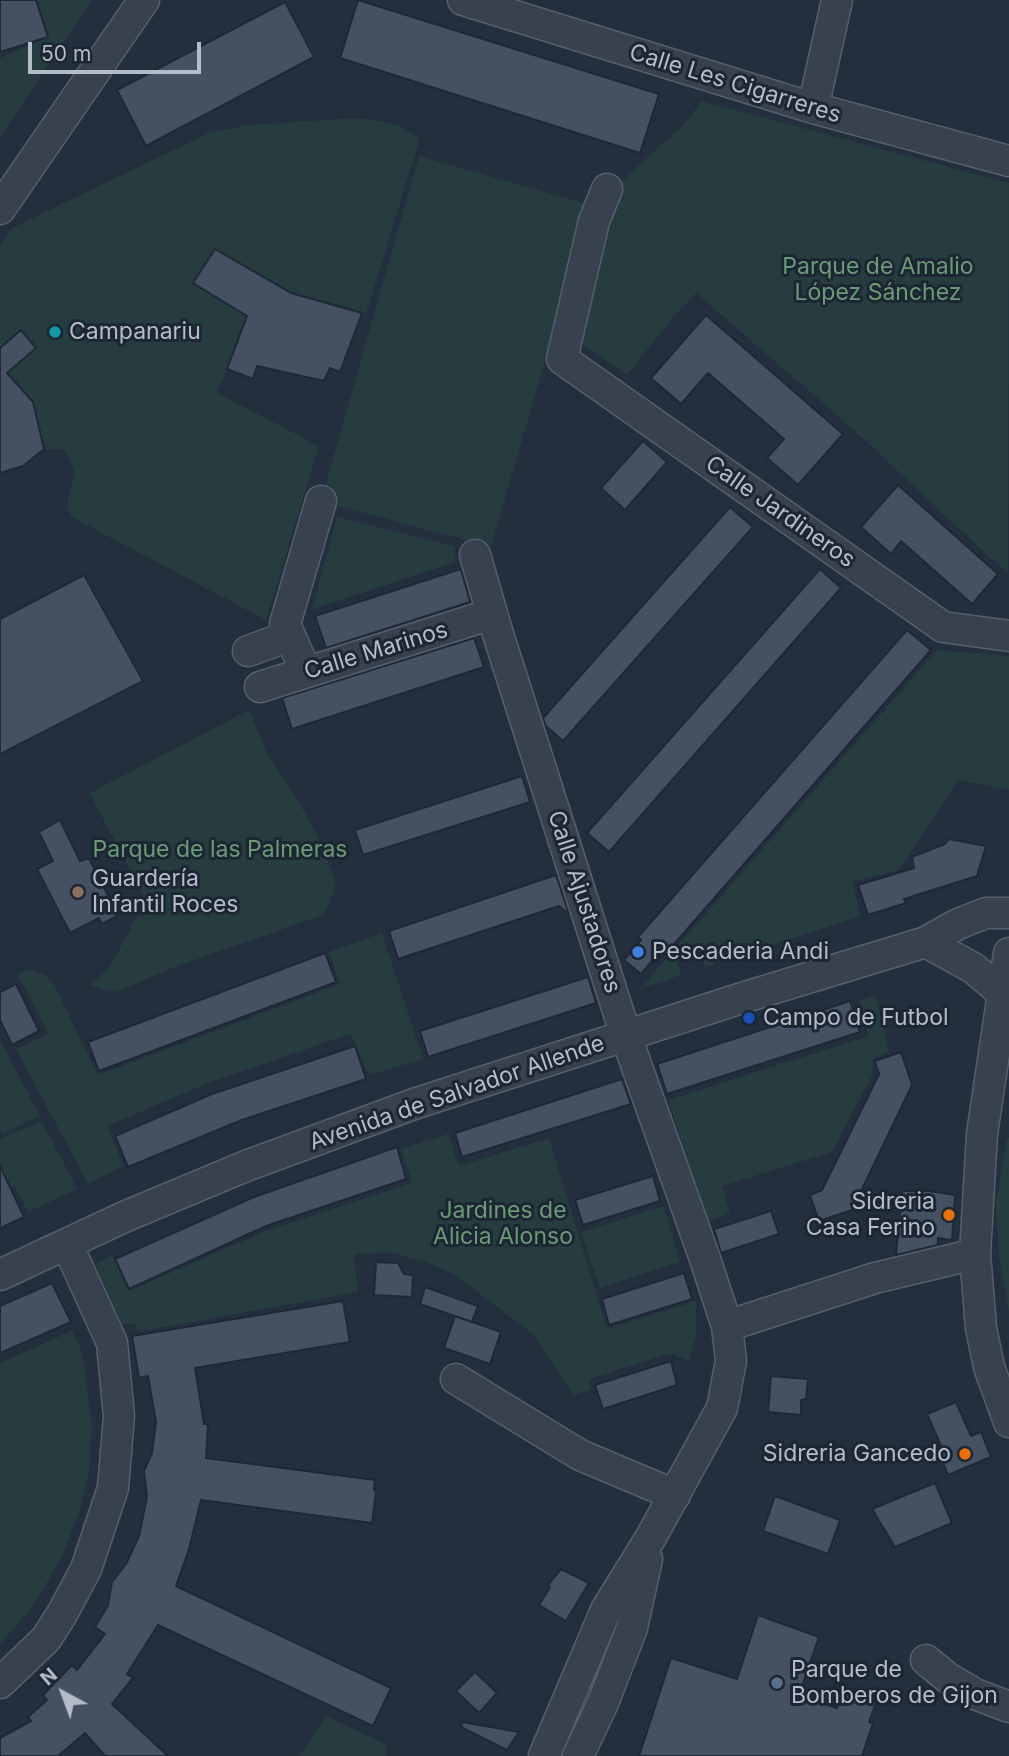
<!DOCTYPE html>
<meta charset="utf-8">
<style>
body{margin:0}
#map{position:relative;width:1009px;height:1756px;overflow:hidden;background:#242f3e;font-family:Inter,sans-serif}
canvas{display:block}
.north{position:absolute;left:28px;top:1658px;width:70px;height:70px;-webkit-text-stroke:5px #1d2633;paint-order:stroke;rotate:319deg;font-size:19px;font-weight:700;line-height:28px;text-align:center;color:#b4bcc9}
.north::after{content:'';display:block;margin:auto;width:24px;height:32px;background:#b4bcc9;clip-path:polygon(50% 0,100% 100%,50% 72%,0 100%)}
.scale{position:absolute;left:28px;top:42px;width:173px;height:32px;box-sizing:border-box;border:4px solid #b4bcc9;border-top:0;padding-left:9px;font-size:21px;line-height:24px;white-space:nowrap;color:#b4bcc9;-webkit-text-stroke:5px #1d2633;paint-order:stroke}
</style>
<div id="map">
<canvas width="1009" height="1756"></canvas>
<div class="north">N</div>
<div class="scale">50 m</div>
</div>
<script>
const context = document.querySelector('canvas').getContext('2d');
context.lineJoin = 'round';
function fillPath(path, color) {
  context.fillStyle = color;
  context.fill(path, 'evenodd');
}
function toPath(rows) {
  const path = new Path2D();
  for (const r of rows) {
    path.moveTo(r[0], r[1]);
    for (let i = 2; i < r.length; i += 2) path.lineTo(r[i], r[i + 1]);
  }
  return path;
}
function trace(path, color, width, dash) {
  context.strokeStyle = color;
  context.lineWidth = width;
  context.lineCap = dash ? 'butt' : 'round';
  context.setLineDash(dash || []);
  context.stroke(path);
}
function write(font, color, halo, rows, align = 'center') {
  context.font = font + ' Inter,sans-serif';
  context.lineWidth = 6;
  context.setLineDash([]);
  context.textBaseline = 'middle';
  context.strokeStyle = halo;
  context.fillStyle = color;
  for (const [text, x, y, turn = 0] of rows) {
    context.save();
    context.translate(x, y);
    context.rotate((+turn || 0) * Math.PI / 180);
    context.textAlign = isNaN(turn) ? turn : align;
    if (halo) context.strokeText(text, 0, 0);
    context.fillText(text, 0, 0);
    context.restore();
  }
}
const green = toPath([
 [36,0,92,0,0,137,0,58,48,37],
 [701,101,1009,183,1008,574,854,430,696,293,674,316,627,375,581,343,614,188,686,123],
 [357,118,381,121,404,128,420,138,366,314,291,293,215,250,193,283,278,334,227,369,217,393,319,446,266,620,72,517,68,509,68,499,75,474,70,462,64,450,44,449,33,402,7,373,36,347,21,330,0,348,0,245,12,228,211,132,249,125],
 [419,156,590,205,491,547,321,501],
 [337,517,454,546,456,562,312,609],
 [937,650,1009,656,1009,790,958,780,899,870,852,882,861,916,705,967,700,952,677,959,681,975,640,989],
 [249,710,266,751,305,813,324,849,336,884,329,906,323,915,174,967,124,989,113,992,90,985,110,967,145,900,90,793],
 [382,933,423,1059,369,1075,351,1034,210,1082,107,1126,124,1166,88,1184,16,1049,48,1034,17,973,31,969,45,975,54,984,98,1075,340,984,329,952],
 [876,995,889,1052,872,1059,873,1074,832,1152,722,1186,730,1213,708,1222,668,1100,869,1036,859,1001],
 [0,1039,40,1116,2,1134,0,1129],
 [42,1121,77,1189,28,1212,14,1185,0,1191,0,1139],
 [448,1134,459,1166,549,1138,607,1329,696,1301,696,1336,689,1361,671,1353,589,1379,591,1390,573,1395,534,1335,455,1275,426,1262,392,1253,354,1254,358,1292,136,1332,135,1324,122,1324,95,1264,112,1255,129,1291,268,1230,412,1183,401,1149],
 [1007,1138,1009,1138,1009,1312,999,1258,996,1201],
 [664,1206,680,1262,600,1288,581,1232],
 [72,1331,82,1352,92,1425,89,1472,81,1507,61,1559,32,1607,0,1644,0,1363],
 [326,1716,387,1745,387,1756,299,1756]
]);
const building = toPath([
 [0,0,36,0,48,37,0,52,0,0],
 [358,0,659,94,640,153,340,58,358,0],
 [285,2,314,57,146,146,117,90,285,2],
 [215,249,291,293,362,313,340,372,330,368,324,381,257,366,253,379,227,369,247,316,193,283,215,249],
 [706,315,843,434,798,485,767,458,784,439,708,373,681,404,651,378,706,315],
 [21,330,36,348,7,373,33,402,44,449,23,466,0,473,0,348,21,330],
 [643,441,667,462,625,510,601,488,643,441],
 [898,485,998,574,972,604,901,541,891,554,861,527,898,485],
 [730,507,753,527,563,741,546,726,543,718,730,507],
 [461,569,470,602,326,648,315,616,461,569],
 [820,569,841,588,609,852,587,833,820,569],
 [84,575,143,681,0,754,0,619,84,575],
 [907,630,931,650,662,958,658,954,641,974,624,960,641,940,638,937,907,630],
 [474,638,484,667,292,729,282,698,474,638],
 [522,776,530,802,363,855,355,830,522,776],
 [60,820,80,861,89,858,118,915,102,924,99,918,70,933,37,869,53,861,39,832,60,820],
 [949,839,986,846,977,876,904,899,906,903,868,915,858,885,914,868,912,857,945,844,949,839],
 [556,875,569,914,559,906,398,959,389,931,556,875],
 [325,953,336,982,99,1071,88,1042,325,953],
 [588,977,596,1003,428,1057,420,1031,588,977],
 [16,984,39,1031,12,1045,0,1020,0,992,16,984],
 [850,1001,860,1032,667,1094,657,1064,850,1001],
 [355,1046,366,1079,242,1120,128,1167,115,1136,212,1094,355,1046],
 [901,1052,912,1085,852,1210,819,1221,810,1195,822,1190,828,1178,879,1074,875,1061,901,1052],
 [622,1079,631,1104,462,1157,455,1133,622,1079],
 [397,1147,406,1179,266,1226,129,1289,115,1259,254,1197,397,1147],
 [0,1166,24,1217,0,1228,0,1166],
 [653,1176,660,1201,583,1225,575,1200,653,1176],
 [902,1191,929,1191,955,1195,952,1240,938,1238,938,1245,896,1255,902,1191],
 [771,1211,779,1234,721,1253,714,1229,771,1211],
 [376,1262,398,1263,404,1274,413,1275,412,1297,374,1295,376,1262],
 [684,1273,692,1299,609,1325,602,1299,684,1273],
 [52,1283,71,1322,0,1353,0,1306,52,1283],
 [425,1287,478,1306,472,1322,420,1304,425,1287],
 [343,1301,350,1342,195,1368,204,1424,208,1424,206,1458,375,1480,374,1490,376,1491,372,1523,201,1500,189,1549,176,1586,391,1688,373,1726,158,1625,127,1674,133,1678,112,1704,168,1756,105,1756,85,1733,58,1756,0,1756,0,1738,31,1721,28,1717,47,1700,43,1695,72,1665,77,1670,105,1634,95,1627,108,1605,112,1582,126,1564,139,1536,147,1497,144,1471,152,1453,156,1422,148,1376,139,1378,132,1336,343,1301],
 [455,1316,501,1332,490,1364,444,1348,455,1316],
 [671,1361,677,1385,603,1409,595,1385,671,1361],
 [771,1376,808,1379,806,1399,801,1400,801,1415,768,1412,771,1376],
 [956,1402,971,1436,981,1432,991,1457,948,1475,938,1450,942,1448,927,1414,956,1402],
 [935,1483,952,1523,895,1547,872,1509,935,1483],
 [775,1496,840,1520,828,1554,763,1531,775,1496],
 [561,1569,589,1583,566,1621,539,1605,550,1587,548,1585,561,1569],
 [758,1615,819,1637,799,1695,837,1708,843,1692,876,1703,869,1722,873,1723,862,1756,639,1756,671,1658,737,1679,758,1615],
 [475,1672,497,1693,479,1713,456,1691,475,1672],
 [462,1722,519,1732,507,1750,461,1727,462,1722]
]);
const minor = toPath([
 [463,0,813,108,1009,161],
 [813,108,837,0],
 [607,189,594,221,562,359,943,627,1009,636],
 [0,209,144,0],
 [475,555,498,634,626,1036,705,1259,727,1326,731,1361,722,1408,651,1537,606,1610,544,1756],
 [248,651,290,636],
 [306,672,285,624,321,501],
 [260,687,492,614],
 [926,942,973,968,1003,993],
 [1009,953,982,1134,975,1254,981,1328,989,1367,1009,1422],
 [0,1275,124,1217,246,1166,414,1104,742,998,926,942,958,924,986,913,1009,913],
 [727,1326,875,1278,975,1254],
 [456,1379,580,1455,675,1495],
 [926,1660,948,1678,975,1694,1009,1707],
 [0,1683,46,1639,62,1614,86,1569,113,1488,119,1416,112,1343,67,1244],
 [578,1756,603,1703,632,1628,647,1559]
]);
const markers = [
 [55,332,7,"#0f9aa8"],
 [78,892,7,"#8d6e63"],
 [638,952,7,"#3f7fe0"],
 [749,1018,7,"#1a4fb4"],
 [949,1215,7,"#e8710a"],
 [965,1454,7,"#e8710a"],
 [777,1683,7,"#5c6f8a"]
];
const streetNames = [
 ["Calle Les Cigarreres",735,84,17],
 ["Calle Jardineros",780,512,35],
 ["Calle Marinos",376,651,-17],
 ["Calle Ajustadores",584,902,72],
 ["Avenida de Salvador Allende",457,1093,-19]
];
const parkNames = [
 ["Parque de Amalio",878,267],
 ["López Sánchez",878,293],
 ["Parque de las Palmeras",220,850],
 ["Jardines de",503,1211],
 ["Alicia Alonso",503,1237]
];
const poiNames = [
 ["Campanariu",69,332],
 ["Guardería",92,879],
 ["Infantil Roces",92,905],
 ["Pescaderia Andi",652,952],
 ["Campo de Futbol",763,1018],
 ["Sidreria",935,1202,"right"],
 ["Casa Ferino",935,1228,"right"],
 ["Sidreria Gancedo",951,1454,"right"],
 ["Parque de",791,1670],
 ["Bomberos de Gijon",791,1696]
];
fillPath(green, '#263c3f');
fillPath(building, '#455162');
trace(building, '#1f2835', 2);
trace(minor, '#565f6c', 33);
trace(minor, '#38414e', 30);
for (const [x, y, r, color] of markers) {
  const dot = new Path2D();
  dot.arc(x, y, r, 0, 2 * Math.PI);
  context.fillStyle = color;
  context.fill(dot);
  trace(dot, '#1d2633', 2.5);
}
write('23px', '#b4bcc9', '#1d2633', streetNames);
write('23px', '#6b9a76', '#1d2633', parkNames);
write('23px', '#b4bcc9', '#1d2633', poiNames, 'left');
</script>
